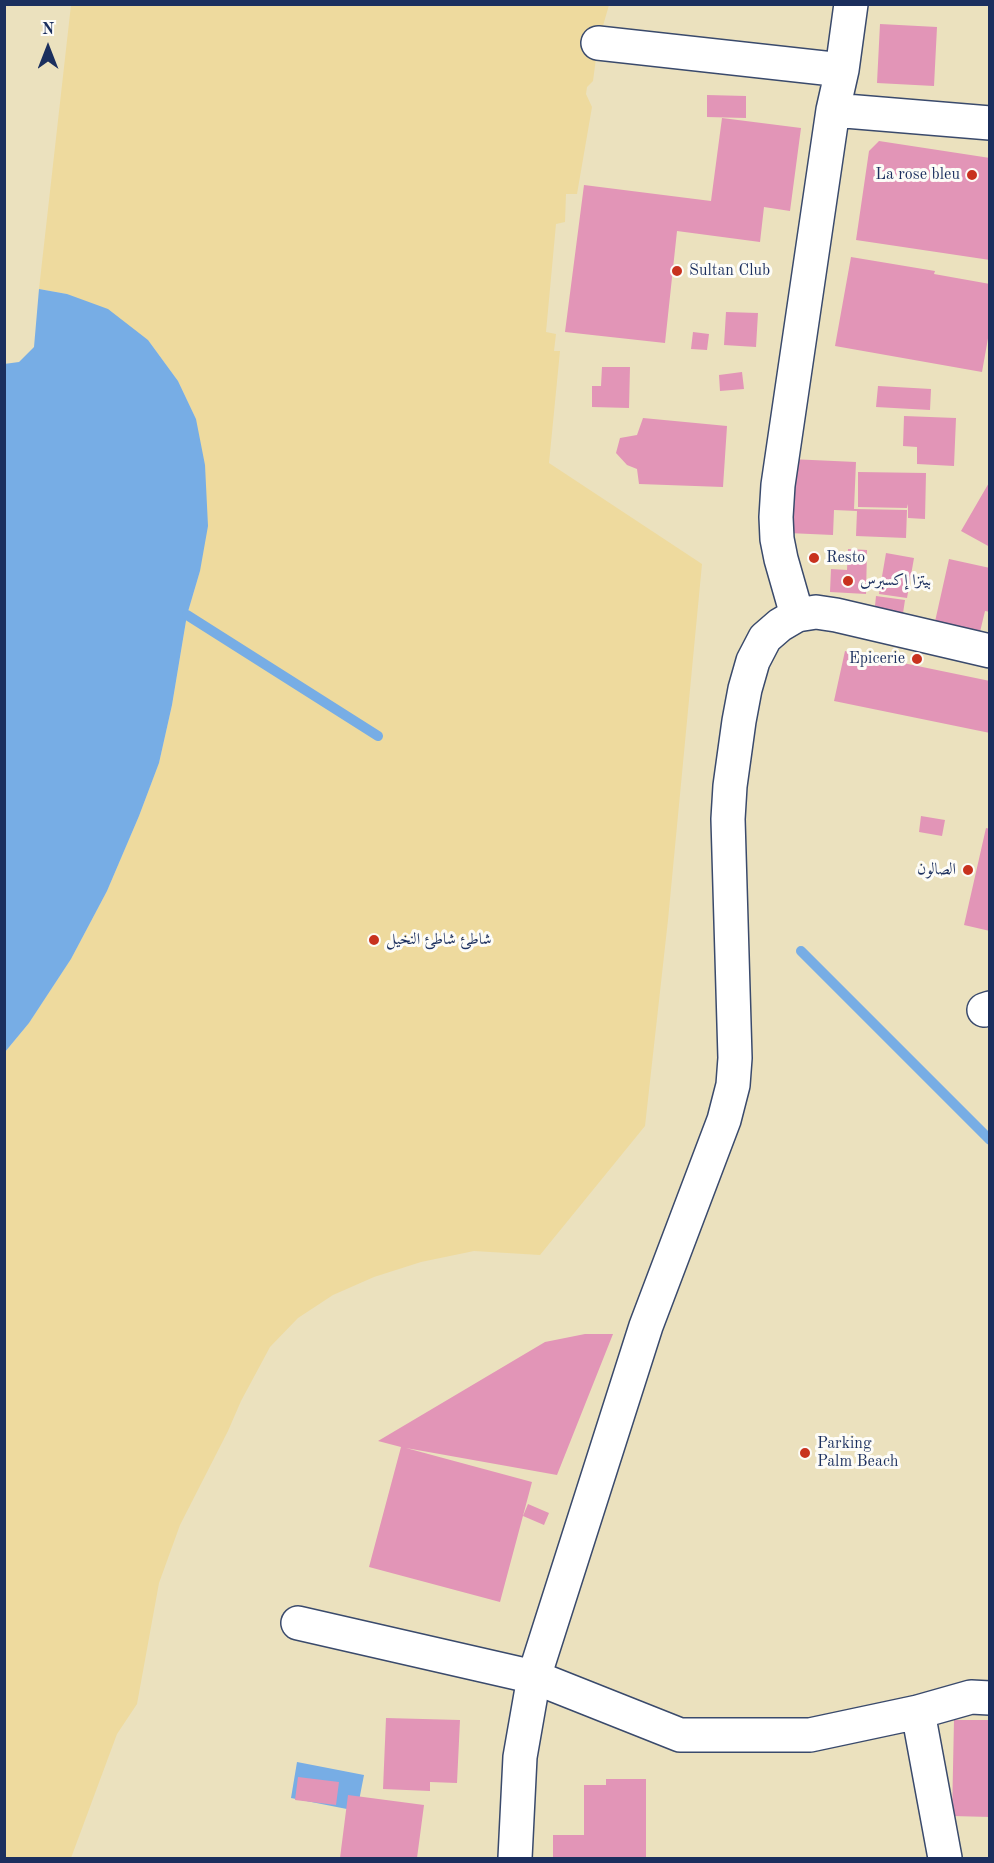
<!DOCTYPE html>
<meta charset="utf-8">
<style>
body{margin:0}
#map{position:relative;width:994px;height:1863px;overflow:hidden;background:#ebe1be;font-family:"Old Standard TT",serif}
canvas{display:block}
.frame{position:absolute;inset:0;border:6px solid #1b2f5e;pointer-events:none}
.north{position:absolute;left:18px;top:18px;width:60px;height:60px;-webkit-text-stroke:4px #fdfcf7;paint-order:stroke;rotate:0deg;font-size:16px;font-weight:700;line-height:24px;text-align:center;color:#1b2f5e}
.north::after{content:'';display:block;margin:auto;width:21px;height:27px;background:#1b2f5e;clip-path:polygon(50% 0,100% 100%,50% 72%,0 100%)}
</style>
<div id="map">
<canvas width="994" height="1863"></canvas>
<div class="frame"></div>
<div class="north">N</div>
</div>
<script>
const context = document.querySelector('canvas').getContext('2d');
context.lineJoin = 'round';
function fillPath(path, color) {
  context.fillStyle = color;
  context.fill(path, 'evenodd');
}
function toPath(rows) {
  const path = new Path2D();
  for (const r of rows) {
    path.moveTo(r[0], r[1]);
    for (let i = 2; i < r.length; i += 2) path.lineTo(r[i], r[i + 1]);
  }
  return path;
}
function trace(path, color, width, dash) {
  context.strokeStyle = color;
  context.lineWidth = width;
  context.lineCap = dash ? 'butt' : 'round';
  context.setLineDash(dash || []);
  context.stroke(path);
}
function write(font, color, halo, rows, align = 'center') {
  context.font = font + ' "Old Standard TT",Amiri,serif';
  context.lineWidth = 6;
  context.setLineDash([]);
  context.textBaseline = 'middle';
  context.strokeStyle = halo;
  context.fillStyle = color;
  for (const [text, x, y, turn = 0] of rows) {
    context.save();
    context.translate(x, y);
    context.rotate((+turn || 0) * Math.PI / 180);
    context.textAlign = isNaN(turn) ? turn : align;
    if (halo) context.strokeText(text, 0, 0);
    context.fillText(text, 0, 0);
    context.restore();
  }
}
const sand = toPath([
 [71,5,609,5,598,43,593,81,587,87,586,94,592,107,577,194,566,194,565,222,556,224,546,332,556,334,554,351,560,351,549,463,702,564,668,920,645,1126,540,1255,474,1251,421,1262,374,1277,333,1295,298,1318,270,1347,241,1401,228,1431,180,1525,159,1583,137,1704,117,1734,71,1858,5,1858,5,1052,29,1023,71,959,107,891,139,816,159,763,172,705,187,615,200,571,196,419,178,381,148,340,67,294,39,289]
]);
const water = toPath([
 [39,289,67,294,108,309,148,340,178,381,196,419,205,465,208,526,200,571,187,615,172,705,159,763,139,816,107,891,71,959,29,1023,5,1052,4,364,19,362,34,347],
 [297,1762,364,1775,357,1811,291,1798]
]);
const stream = toPath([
 [187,615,378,736],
 [801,951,990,1140]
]);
const building = toPath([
 [880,24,937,27,934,86,877,83],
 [707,95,746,96,746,118,707,117],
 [722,118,801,128,790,211,764,207,760,242,677,231,665,343,565,332,584,185,711,201],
 [879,141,990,158,990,260,856,240,869,151],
 [851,257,935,271,934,274,990,284,990,327,982,372,835,346],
 [726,312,758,313,756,347,724,345],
 [693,332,709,334,707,350,691,349],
 [602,367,630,367,629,408,592,407,592,386,601,386],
 [742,372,744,389,720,391,719,375],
 [878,386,931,389,930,410,876,407],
 [904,416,956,418,954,466,917,464,917,447,903,446],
 [643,418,727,426,723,487,639,484,637,469,627,465,616,453,620,438,637,435],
 [790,459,856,462,854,509,907,510,906,538,856,536,857,511,834,510,833,535,788,533],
 [858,472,926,473,925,519,908,518,908,504,907,508,858,507],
 [990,481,990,547,961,531],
 [848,549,867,550,866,594,830,592,831,569,847,570],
 [886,553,914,558,907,598,879,594],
 [949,559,990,568,990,612,985,611,979,636,934,626],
 [876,596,905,600,902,620,874,616],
 [845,651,990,681,990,733,834,701],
 [921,816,945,820,942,836,919,832],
 [986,828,990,829,990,931,964,925],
 [585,1334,613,1334,557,1475,406,1448,532,1482,500,1602,369,1567,401,1447,378,1441,545,1342],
 [528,1504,549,1513,544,1525,523,1516],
 [386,1718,460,1720,457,1783,430,1782,430,1791,383,1789],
 [954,1720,990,1720,990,1817,952,1816],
 [298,1777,339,1782,336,1805,295,1800],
 [606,1779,646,1779,646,1858,553,1858,553,1835,584,1835,584,1785,606,1785],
 [348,1795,424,1805,417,1858,340,1858]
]);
const minor = toPath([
 [598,43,842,70],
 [833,110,990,123],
 [797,615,781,559,777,539,776,517,778,485,833,110,842,70,851,4],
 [984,1010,990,1008],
 [298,1623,534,1677,680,1735,810,1735,918,1712,971,1697,990,1698],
 [918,1712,945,1858]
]);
const tertiary = toPath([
 [515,1858,520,1757,534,1677,646,1326,724,1120,733,1085,735,1058,728,819,730,786,739,721,745,689,753,661,765,638,780,625,797,615,816,612,836,615,990,651]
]);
const markers = [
 [972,175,6,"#c8321e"],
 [677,271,6,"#c8321e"],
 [814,558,6,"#c8321e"],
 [848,581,6,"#c8321e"],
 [917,659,6,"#c8321e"],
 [968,870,6,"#c8321e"],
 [374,940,6,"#c8321e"],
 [805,1453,6,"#c8321e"]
];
const poiNames = [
 ["La rose bleu",960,175,"right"],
 ["Sultan Club",689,271],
 ["Resto",826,558],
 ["بيتزا إكسبرس",860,581],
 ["Epicerie",905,659,"right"],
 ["الصالون",956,870,"right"],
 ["شاطئ شاطئ النخيل",386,940],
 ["Parking",817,1444],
 ["Palm Beach",817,1462]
];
fillPath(sand, '#eeda9e');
fillPath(water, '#77ade5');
trace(stream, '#77ade5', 10);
fillPath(building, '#e295b7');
trace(minor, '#3a4a6c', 36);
trace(tertiary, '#3a4a6c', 36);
trace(minor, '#fff', 33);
trace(tertiary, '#fff', 33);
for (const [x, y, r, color] of markers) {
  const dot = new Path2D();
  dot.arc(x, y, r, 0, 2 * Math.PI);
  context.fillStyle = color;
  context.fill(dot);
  trace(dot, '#fdfcf7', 2);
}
write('16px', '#1b2f5e', '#fdfcf7', poiNames, 'left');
</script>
